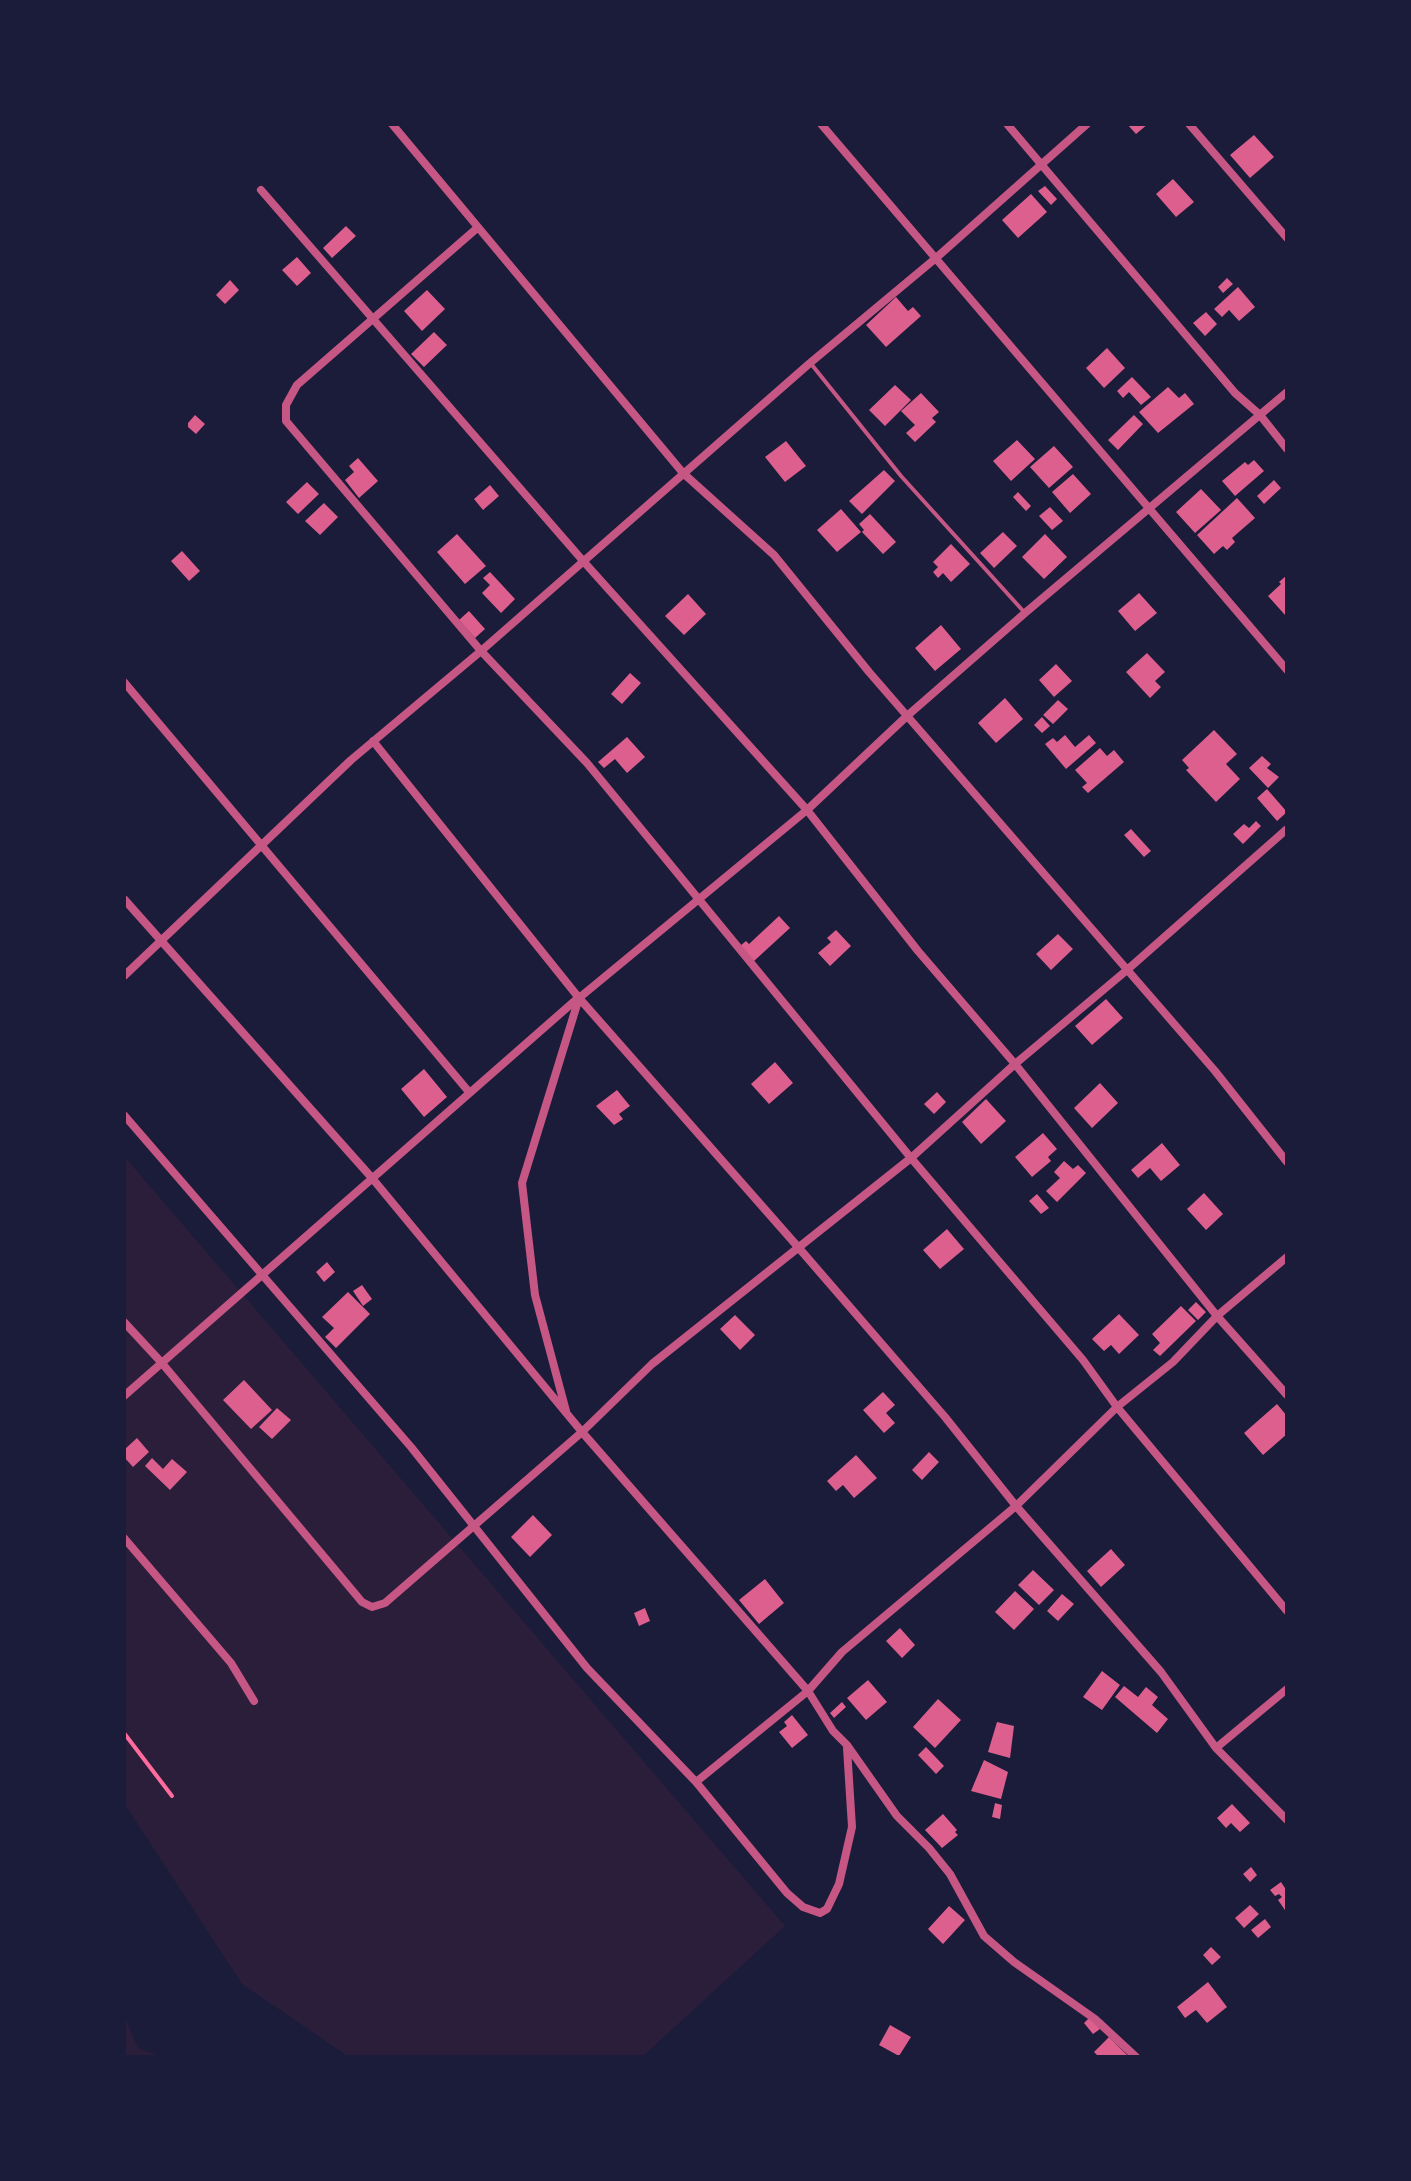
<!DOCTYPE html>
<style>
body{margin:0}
#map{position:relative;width:1411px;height:2181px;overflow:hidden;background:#1b1b3a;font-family:Roboto,sans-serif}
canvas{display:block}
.frame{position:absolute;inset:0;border:126px solid #1b1b3a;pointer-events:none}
</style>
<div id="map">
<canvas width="1411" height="2181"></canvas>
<div class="frame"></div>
</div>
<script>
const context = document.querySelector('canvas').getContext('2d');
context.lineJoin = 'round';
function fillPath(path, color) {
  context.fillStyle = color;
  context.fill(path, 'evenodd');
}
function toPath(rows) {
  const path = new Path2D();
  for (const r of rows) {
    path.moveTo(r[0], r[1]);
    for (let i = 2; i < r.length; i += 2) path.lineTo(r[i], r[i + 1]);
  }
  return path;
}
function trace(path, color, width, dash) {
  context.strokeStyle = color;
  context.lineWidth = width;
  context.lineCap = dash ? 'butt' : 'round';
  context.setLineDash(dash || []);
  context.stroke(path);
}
const green = toPath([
 [124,1156,785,1926,642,2057,349,2057,242,1984,124,1803],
 [124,2015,138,2048,162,2057,124,2057]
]);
const building = toPath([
 [1127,124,1148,124,1136,134],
 [1254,135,1274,157,1250,178,1230,155],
 [1173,179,1194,202,1176,217,1156,194],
 [1045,186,1057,199,1051,205,1038,191],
 [1031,194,1047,212,1018,238,1002,220],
 [346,226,356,236,332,258,323,248],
 [297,257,311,273,297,286,282,270],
 [1227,278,1233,284,1223,293,1218,287],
 [230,280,239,290,225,304,216,295],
 [1238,287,1255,307,1239,321,1229,310,1222,317,1214,309],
 [427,290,445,309,422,331,404,311],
 [896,297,908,311,913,307,921,316,886,347,866,325],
 [1206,312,1217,324,1205,336,1193,323],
 [434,332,447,345,424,367,411,354],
 [1107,348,1125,368,1104,388,1086,368],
 [1132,377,1151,397,1141,405,1129,392,1123,398,1117,391],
 [895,385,911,400,885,426,869,410],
 [1168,387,1179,398,1185,393,1194,404,1158,433,1139,412],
 [921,393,939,412,932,418,936,422,915,442,906,433,915,425,901,411],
 [195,415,205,424,196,434,188,427,188,423],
 [1134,415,1143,424,1118,450,1108,440],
 [1017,440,1035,459,1011,481,993,461],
 [786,441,806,466,785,482,765,457],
 [1054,446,1073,467,1049,488,1030,467],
 [358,458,378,481,359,498,345,480,354,472,349,466],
 [1254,460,1264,471,1235,496,1222,481,1245,462,1248,465],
 [884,470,895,481,862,514,849,501],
 [1073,474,1091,494,1070,513,1052,492],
 [1274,480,1281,488,1264,504,1257,496],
 [307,482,319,494,298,514,286,502],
 [490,485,499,496,483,510,474,499],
 [1201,489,1221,510,1195,533,1176,512],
 [1018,492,1031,506,1026,511,1013,497],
 [1237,498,1255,518,1232,538,1235,542,1227,550,1223,546,1214,554,1197,535],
 [324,503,338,517,320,535,305,521],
 [1050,507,1063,521,1052,530,1039,516],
 [841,509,861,532,837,552,817,530],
 [870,514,896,542,883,554,862,532,864,530,859,524],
 [1003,532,1017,546,994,568,980,553],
 [457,534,486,566,465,584,437,552],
 [1045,534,1067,557,1044,579,1022,557],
 [951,544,970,564,951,582,943,573,938,578,933,572,938,567,933,562],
 [182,551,200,571,189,581,171,561],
 [490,572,515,599,501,613,482,593,490,585,483,578],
 [1287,575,1287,613,1285,615,1268,596,1281,584,1279,582],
 [1139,593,1157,613,1135,631,1118,611],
 [688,594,706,614,684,635,665,616],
 [469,611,485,629,475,638,459,620],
 [941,625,961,649,935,671,915,648],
 [1147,653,1165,672,1155,681,1161,687,1150,698,1126,672],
 [1056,664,1072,681,1054,697,1039,680],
 [630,673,641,683,622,704,611,694],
 [1005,698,1023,719,996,743,978,723],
 [1058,700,1068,709,1053,724,1043,715],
 [1042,717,1050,726,1042,733,1034,725],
 [1214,730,1237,754,1226,764,1240,779,1216,802,1186,770,1189,768,1182,760],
 [1065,735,1075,747,1089,735,1096,743,1066,769,1045,744,1053,738,1057,742],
 [627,737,645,757,627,773,615,759,604,768,598,762],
 [1100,748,1107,756,1114,750,1124,762,1088,793,1082,787,1087,783,1075,770],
 [1262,756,1271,764,1267,768,1279,777,1268,788,1249,768],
 [1267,789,1287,812,1277,821,1257,798],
 [1256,821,1261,826,1243,844,1233,834,1244,824,1249,828],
 [1131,829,1151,851,1144,857,1124,835],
 [779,916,790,928,754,961,740,946,746,941,749,944],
 [836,930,851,946,830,966,818,953,831,942,827,938],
 [1058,934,1073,949,1051,970,1036,954],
 [1106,999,1123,1018,1092,1045,1075,1026],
 [775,1062,793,1083,769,1104,751,1084],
 [424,1069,447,1097,424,1117,401,1089],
 [1100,1083,1118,1103,1092,1128,1074,1108],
 [617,1090,630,1106,619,1114,623,1119,614,1125,596,1106],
 [937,1092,946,1102,934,1114,924,1104],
 [986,1099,1006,1121,981,1144,962,1122],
 [1043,1133,1057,1149,1048,1157,1051,1161,1032,1177,1015,1157],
 [1162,1143,1180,1165,1161,1181,1150,1168,1138,1178,1131,1170],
 [1064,1161,1073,1169,1078,1165,1086,1173,1057,1202,1046,1191,1060,1178,1054,1172],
 [1204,1193,1223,1214,1206,1230,1187,1209],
 [1037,1194,1049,1208,1041,1214,1029,1201],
 [947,1229,964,1249,940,1269,923,1250],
 [327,1262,335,1272,324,1282,316,1272],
 [362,1285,372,1299,363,1306,353,1291],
 [348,1292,370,1314,336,1348,325,1337,334,1328,322,1317],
 [1196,1302,1206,1312,1198,1320,1188,1310],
 [1181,1306,1196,1321,1160,1356,1153,1350,1160,1343,1152,1334],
 [1119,1314,1139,1335,1119,1354,1111,1345,1104,1351,1092,1339],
 [735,1315,755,1335,740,1350,720,1329],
 [244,1380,272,1410,251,1429,223,1400],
 [883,1392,895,1405,886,1413,895,1423,884,1433,863,1410],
 [1277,1404,1287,1416,1287,1434,1263,1455,1244,1433],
 [277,1408,291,1420,272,1439,259,1427],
 [137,1438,149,1452,133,1467,124,1457,124,1450],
 [929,1452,939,1462,922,1480,912,1470],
 [856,1455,877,1478,854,1498,843,1485,836,1491,827,1481],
 [152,1458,163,1469,172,1459,187,1472,170,1490,145,1466],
 [533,1515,552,1535,530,1557,511,1537],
 [1111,1549,1125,1565,1101,1587,1087,1571],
 [1033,1570,1054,1590,1039,1605,1018,1585],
 [765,1579,784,1603,759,1624,739,1600],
 [1015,1591,1034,1609,1014,1630,995,1612],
 [1062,1594,1074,1604,1058,1621,1047,1611],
 [645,1608,650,1621,639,1626,634,1613],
 [900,1628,915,1645,902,1658,886,1641],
 [1102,1671,1120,1685,1102,1710,1083,1697],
 [868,1680,887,1702,866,1720,847,1698],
 [1124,1686,1138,1697,1146,1687,1158,1697,1152,1705,1168,1719,1157,1733,1115,1697],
 [938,1699,961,1720,935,1748,913,1727],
 [842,1702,846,1707,834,1718,830,1713],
 [792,1715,808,1735,792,1748,779,1732,787,1726,784,1722],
 [997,1722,1014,1726,1010,1758,988,1752],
 [926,1747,944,1766,936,1774,918,1755],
 [984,1760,1008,1772,1001,1799,971,1791],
 [995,1803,1002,1805,1000,1819,992,1817],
 [1232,1804,1250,1823,1240,1832,1231,1823,1226,1828,1217,1818],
 [943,1814,957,1830,955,1832,958,1835,942,1848,925,1830],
 [1251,1867,1257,1875,1250,1882,1243,1874],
 [1281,1882,1285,1888,1287,1886,1287,1913,1278,1900,1282,1897,1279,1894,1275,1896,1270,1890],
 [1250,1905,1259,1914,1244,1928,1235,1918],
 [949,1906,965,1920,943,1944,928,1929],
 [1265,1919,1271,1927,1258,1938,1251,1930],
 [1211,1947,1221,1957,1212,1965,1203,1955],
 [1208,1982,1227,2007,1207,2023,1196,2010,1185,2018,1177,2007],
 [1090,2017,1100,2029,1093,2034,1084,2023],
 [890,2025,911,2037,899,2056,879,2045],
 [1109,2037,1129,2057,1099,2057,1094,2052]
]);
const path = toPath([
 [124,1733,172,1796]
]);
const service = toPath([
 [812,365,901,476,1025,613]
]);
const minor = toPath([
 [392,124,683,473,774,555,869,672,1215,1071,1287,1162],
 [821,124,1287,670],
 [1007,124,1235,393,1260,415,1287,449],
 [1189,124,1287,238],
 [261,190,584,562,807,810,918,951,1015,1064,1217,1316,1287,1395],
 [476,229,297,385,286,405,286,421,481,651,587,763,911,1158,1083,1360,1117,1407,1287,1611],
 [124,682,469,1092],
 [373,741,579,998,798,1247,945,1417,1016,1506,1161,1672,1216,1748,1287,1820],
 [124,899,372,1178,582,1432,808,1691,833,1731,847,1745,897,1816,929,1848,950,1874,984,1936,1014,1962,1095,2019,1136,2057],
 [124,976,351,760,481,651,810,363,936,258,1087,124],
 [124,1115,411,1447,587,1668,696,1782,787,1893,803,1907,820,1913,827,1909,839,1884,852,1827,847,1748],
 [124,1322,161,1362,362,1602,372,1607,385,1603,582,1432,652,1364,911,1158,1015,1064,1127,970,1287,829],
 [124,1396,578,998],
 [566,1411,535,1295,522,1183,579,998,807,810,907,716,1025,613,1287,392],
 [124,1538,231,1663,254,1701],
 [1216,1748,1287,1689],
 [696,1782,808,1691,842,1652,1016,1506,1117,1407,1173,1362,1217,1316,1287,1257]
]);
fillPath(green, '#2a1e3b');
fillPath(building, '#dd5f8e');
trace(path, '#ff6b9d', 4);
trace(service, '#c65784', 4);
trace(minor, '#c65784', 8);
</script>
